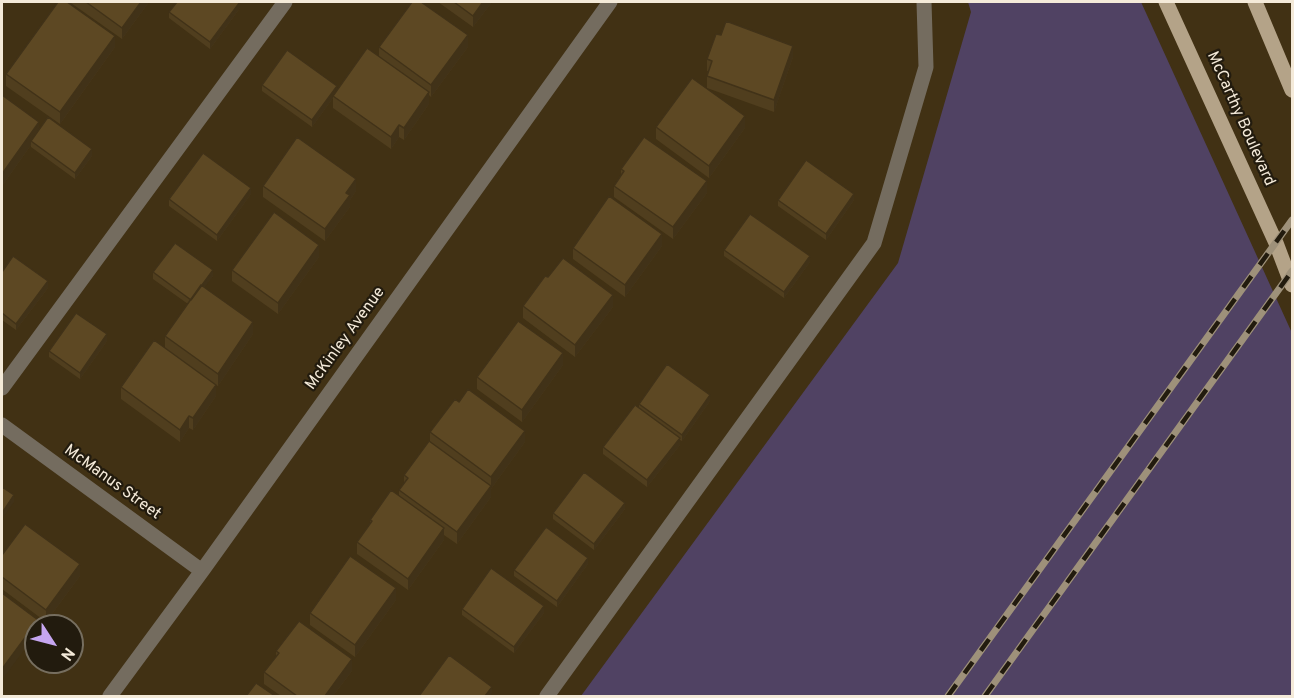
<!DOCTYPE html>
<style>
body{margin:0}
#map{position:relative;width:1294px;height:698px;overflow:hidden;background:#413114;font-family:Overpass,sans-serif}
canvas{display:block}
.frame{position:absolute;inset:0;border:3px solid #f4ead9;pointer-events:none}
.north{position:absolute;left:24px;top:614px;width:60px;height:60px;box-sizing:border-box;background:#221b0e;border:2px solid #766e5f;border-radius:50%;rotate:126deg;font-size:16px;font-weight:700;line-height:24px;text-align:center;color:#f4ead9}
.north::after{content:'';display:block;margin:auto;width:21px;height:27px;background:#c6a6f0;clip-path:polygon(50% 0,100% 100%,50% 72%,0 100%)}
</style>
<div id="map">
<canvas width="1294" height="698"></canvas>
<div class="frame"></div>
<div class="north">N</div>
</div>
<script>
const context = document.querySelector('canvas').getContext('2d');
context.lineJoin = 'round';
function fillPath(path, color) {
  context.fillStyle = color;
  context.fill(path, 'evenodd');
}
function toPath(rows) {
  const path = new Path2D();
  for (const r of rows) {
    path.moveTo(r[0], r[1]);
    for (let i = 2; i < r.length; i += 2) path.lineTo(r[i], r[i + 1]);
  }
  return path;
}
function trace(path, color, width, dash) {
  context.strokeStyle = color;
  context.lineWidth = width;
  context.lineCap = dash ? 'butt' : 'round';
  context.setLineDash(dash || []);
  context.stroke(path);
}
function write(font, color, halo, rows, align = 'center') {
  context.font = font + ' Overpass,sans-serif';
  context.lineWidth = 4.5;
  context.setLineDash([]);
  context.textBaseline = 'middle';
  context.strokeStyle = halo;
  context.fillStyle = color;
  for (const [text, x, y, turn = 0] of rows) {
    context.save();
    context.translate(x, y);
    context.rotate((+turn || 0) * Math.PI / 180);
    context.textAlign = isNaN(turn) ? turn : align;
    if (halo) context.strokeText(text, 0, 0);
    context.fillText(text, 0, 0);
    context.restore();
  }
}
const green = toPath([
 [968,2,1141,2,1292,333,1292,696,581,696,898,263,971,12]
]);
const minor = toPath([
 [2,388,285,2],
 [2,425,202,571],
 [110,696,202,571,610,2],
 [547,696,874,243,926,67,924,2]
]);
const major = toPath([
 [1166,2,1276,243,1292,285],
 [1255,2,1292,90]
]);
const rail = toPath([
 [948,696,1292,220],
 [985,696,1292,271]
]);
const wall = toPath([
 [71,2,149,2,122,39,71,3],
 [438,2,492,2,473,27],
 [240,8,210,49,169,18,169,12],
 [115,47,60,124,6,86,6,74],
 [379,47,468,47,431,97,429,95,429,104,404,140,399,137,391,149,333,108,333,98,312,127,262,91,262,85,337,90,379,57],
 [793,57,774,112,707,88,707,76,708,71,707,71,707,59],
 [2,95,39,130,92,156,75,179,31,147,31,145,2,186],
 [656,127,745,128,709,178,656,139],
 [621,169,707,193,673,239,614,197,614,186,621,176],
 [263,186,356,191,350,200,350,207,325,241,263,197],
 [251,194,217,241,169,206,169,199],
 [778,200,854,200,826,240,778,206],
 [662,246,625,297,573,259,573,248],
 [724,250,810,262,784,298,724,256],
 [319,257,278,314,232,281,232,270],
 [2,272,48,288,16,330,2,320],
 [153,272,213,276,204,287,253,334,218,386,216,385,216,396,193,430,189,428,180,442,121,399,121,387,165,347,165,336,188,304,153,279],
 [548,277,613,307,575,357,523,318,523,306],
 [107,341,80,379,49,357,49,351],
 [563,365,522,422,477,389,477,377],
 [710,401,682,441,680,440,680,445,647,487,603,454,603,447,639,408,639,404],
 [430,432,525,442,491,489,491,497,457,544,444,535,444,540,408,590,357,554,357,542,370,525,370,520,399,496,399,490,404,483,404,475,430,442],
 [625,509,594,550,553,519,553,513],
 [2,555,80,576,46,622,2,589],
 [588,564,557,607,514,576,514,570],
 [396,600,355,657,310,625,310,613],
 [462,609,544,613,514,653,462,615],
 [276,651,352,671,333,696,281,696,264,684,264,672,276,657]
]);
const shadedWall = toPath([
 [141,2,149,2,122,39,122,28],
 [240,2,240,8,210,49,210,42],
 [483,2,492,2,473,27,473,16],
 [468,35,468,47,431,97,431,85],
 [115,36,115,47,60,124,60,112],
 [793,46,793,57,774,112,774,100],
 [337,86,337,93,333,96,333,98,312,127,312,120],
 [429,92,429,104,404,140,404,128],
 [745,116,745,128,709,178,709,166],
 [39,122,39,134,31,141,31,145,2,186,2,174],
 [399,125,399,137,391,149,391,137],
 [92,149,92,156,75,179,75,173],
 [356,179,356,191,350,200,350,207,325,241,325,229,346,193],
 [707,181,707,193,673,239,673,227],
 [251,188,251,194,217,241,217,235],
 [854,194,854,200,826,240,826,234],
 [3,224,3,236,2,238,2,227],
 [662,234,662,246,625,297,625,285],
 [319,245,319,257,278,314,278,303],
 [810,256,810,262,784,298,784,292],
 [213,270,213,276,191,306,191,300],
 [48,281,48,288,16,330,16,324],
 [613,295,613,307,575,357,575,345],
 [253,322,253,334,218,386,218,374],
 [107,334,107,341,80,379,80,373],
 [563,353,563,365,522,422,522,410],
 [216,385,216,396,193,430,193,418],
 [710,395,710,401,682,441,682,435],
 [189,416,189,428,180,442,180,430],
 [525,431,525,442,491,489,491,477],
 [680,438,680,445,647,487,647,480],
 [491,486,491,497,457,544,457,532],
 [14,495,14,502,2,519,2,513],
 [625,503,625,509,594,550,594,544],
 [444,528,444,540,408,590,408,579],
 [588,558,588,564,557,607,557,601],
 [80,564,80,576,46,622,46,610],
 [396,588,396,600,355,657,355,645],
 [544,606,544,613,514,653,514,647],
 [38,620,38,626,36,626,36,634,2,680,2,669],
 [352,659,352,671,333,696,325,696],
 [492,687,492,693,490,696,485,696]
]);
const building = toPath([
 [58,2,67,2,115,36,60,112,6,74,58,2],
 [86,2,141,2,122,28,86,2],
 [177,2,240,2,210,42,169,12,177,2],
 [412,2,421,2,468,35,431,85,379,47,412,2],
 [454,2,483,2,473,16,454,2],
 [726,21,793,46,774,100,707,76,712,61,707,59,716,34,721,35,726,21],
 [367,48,429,92,404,128,399,125,391,137,333,96,367,48],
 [287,50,337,86,312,120,262,85,287,50],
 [692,78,745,116,709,166,656,127,692,78],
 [2,95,39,122,2,174,2,95],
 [48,117,92,149,75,173,31,141,48,117],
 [297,137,356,179,346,193,350,195,325,229,263,186,297,137],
 [644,137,707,181,673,227,614,186,624,171,621,169,644,137],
 [203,153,251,188,217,235,169,199,203,153],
 [806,160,854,194,826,234,778,200,806,160],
 [609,196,662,234,625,285,573,248,609,196],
 [274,212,319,245,278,303,232,270,274,212],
 [750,214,810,256,784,292,724,250,750,214],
 [175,243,213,270,191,300,153,272,175,243],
 [13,256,48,281,16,324,2,313,2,272,13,256],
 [563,258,613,295,575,345,523,306,545,276,548,277,563,258],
 [201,285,253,322,218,374,165,336,201,285],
 [76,313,107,334,80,373,49,351,76,313],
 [518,321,563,353,522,410,477,377,518,321],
 [154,340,216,385,193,418,189,416,180,430,121,387,154,340],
 [667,364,710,395,682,435,639,404,667,364],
 [468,389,525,431,491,477,430,432,455,399,459,402,468,389],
 [635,405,680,438,647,480,603,447,635,405],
 [429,441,491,486,457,532,399,490,408,478,404,475,429,441],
 [584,472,625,503,594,544,553,513,584,472],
 [2,487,14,495,2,513,2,487],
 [391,490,444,528,408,579,357,542,372,521,370,520,391,490],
 [25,524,80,564,46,610,2,577,2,555,25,524],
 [546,527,588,558,557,601,514,570,546,527],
 [350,556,396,588,355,645,310,613,350,556],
 [491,568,544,606,514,647,462,609,491,568],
 [2,593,38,620,2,669,2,593],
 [299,621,352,659,325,696,297,696,264,672,279,653,276,651,299,621],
 [449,655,492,687,485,696,419,696,449,655],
 [256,683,275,696,246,696,256,683]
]);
const streetNames = [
 ["McCarthy Boulevard",1240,119,66],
 ["McKinley Avenue",346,339,-54],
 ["McManus Street",112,483,36]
];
fillPath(green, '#504263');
trace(minor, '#746c5f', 15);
trace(major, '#b4a388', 15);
trace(rail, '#9e917a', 7);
trace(rail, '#221b0e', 4.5, [14]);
fillPath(wall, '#503e1e');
fillPath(shadedWall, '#413218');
fillPath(building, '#5d4823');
trace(building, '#413218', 1.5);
write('16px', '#f4ead9', '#221b0e', streetNames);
</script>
